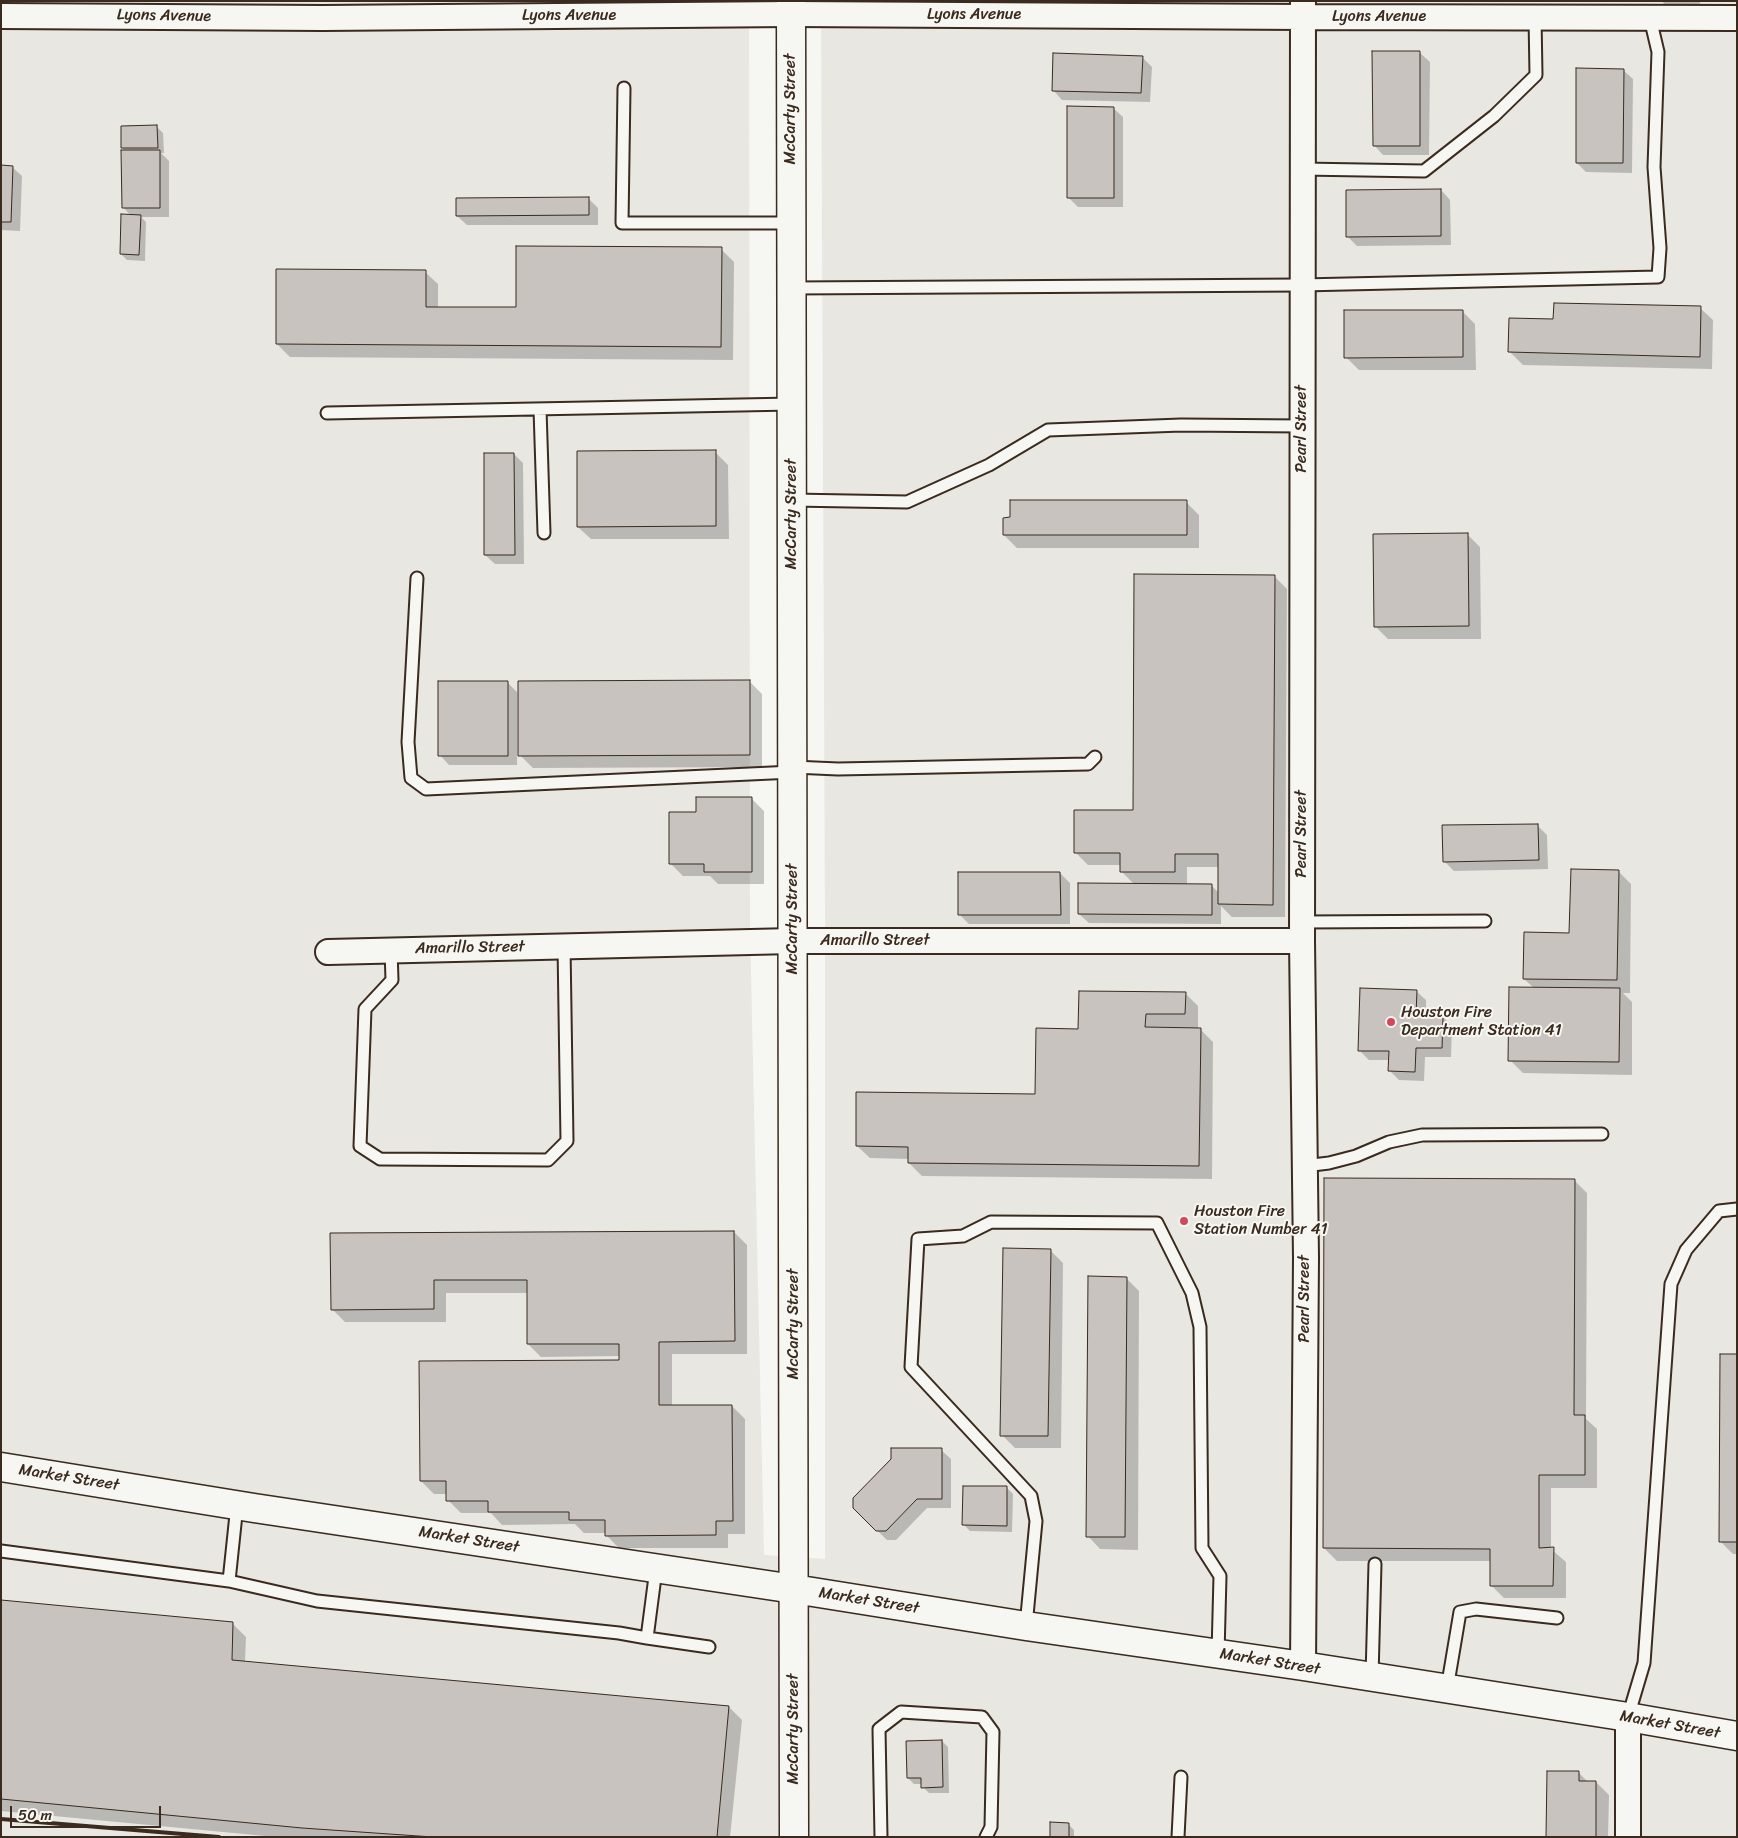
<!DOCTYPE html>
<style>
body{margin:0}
#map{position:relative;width:1738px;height:1838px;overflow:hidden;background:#f6f6f2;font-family:Sriracha,sans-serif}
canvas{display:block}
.frame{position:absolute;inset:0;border:2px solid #3b2a1e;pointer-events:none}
.scale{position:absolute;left:10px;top:1806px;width:151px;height:22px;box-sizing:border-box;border:2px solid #3b2a1e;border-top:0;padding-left:6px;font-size:15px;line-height:18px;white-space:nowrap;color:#3b2a1e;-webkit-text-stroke:4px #f6f6f2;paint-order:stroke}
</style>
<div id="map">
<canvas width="1738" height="1838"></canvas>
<div class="frame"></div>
<div class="scale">50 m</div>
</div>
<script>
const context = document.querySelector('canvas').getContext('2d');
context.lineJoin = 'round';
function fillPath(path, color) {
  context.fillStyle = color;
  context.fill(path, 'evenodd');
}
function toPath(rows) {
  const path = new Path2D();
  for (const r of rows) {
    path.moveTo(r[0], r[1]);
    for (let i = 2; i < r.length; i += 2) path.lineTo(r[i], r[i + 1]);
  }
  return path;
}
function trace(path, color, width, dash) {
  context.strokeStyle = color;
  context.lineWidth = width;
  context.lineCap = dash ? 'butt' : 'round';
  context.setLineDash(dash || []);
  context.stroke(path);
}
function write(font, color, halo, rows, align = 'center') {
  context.font = font + ' Sriracha,sans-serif';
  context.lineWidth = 4;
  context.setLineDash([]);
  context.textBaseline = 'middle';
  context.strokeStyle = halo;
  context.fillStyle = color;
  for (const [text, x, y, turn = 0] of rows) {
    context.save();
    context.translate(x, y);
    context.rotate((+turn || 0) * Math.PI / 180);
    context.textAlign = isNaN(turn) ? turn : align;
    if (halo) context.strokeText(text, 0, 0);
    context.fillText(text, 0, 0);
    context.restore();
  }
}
const built = toPath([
 [1,1,749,1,750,929,764,1555,825,1559,825,919,821,1,1737,1,1737,1837,1,1837]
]);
const shadow = toPath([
 [1662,1,1700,1,1700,7,1667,7],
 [1420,53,1430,62,1429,155,1383,155,1374,145],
 [1142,57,1152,67,1150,102,1062,100,1053,90],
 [1623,70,1633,79,1632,173,1586,172,1577,163],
 [1113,108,1123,117,1123,207,1078,207,1068,197],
 [157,127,163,133,164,153,161,153,169,161,169,217,141,217,146,222,145,261,127,260,121,254,131,216,123,207,126,152,122,148],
 [1,166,12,167,22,176,20,231,1,230],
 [1441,190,1450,200,1451,245,1357,246,1348,237],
 [589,199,598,208,598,225,467,225,457,216],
 [721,249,734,262,733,360,290,357,277,344,425,272,438,284,438,308,517,309],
 [1700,308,1713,320,1712,369,1523,365,1510,352,1554,320],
 [1462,311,1475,324,1476,370,1359,370,1346,357],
 [715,452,728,465,729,539,591,539,578,527],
 [514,454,523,463,524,564,495,564,485,555],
 [1186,502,1199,515,1199,548,1017,548,1004,535],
 [1467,534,1480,547,1481,639,1388,639,1375,626],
 [1274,576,1287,589,1285,917,1232,917,1221,906,1221,924,1089,923,1079,914,1135,885,1121,871,1121,865,1088,865,1075,852,1134,811],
 [1187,867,1219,867,1219,893,1211,885,1187,885],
 [749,681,762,694,762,767,533,768,520,755],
 [507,682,517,692,517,765,449,765,440,755],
 [751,798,764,811,764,884,718,884,710,876,683,876,670,863,697,813],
 [1537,825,1547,835,1548,869,1454,871,1444,861],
 [1618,871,1631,884,1630,993,1623,993,1632,1002,1632,1075,1523,1073,1510,1060,1534,988,1524,979,1571,934],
 [1060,873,1070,883,1070,924,969,924,959,914],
 [1416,991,1426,1000,1426,1017,1443,1017,1452,1027,1451,1057,1425,1057,1424,1081,1399,1080,1389,1070,1390,1060,1369,1060,1359,1050],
 [1185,993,1198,1006,1198,1029,1200,1029,1213,1042,1212,1179,922,1176,909,1163,909,1159,870,1158,857,1146,1037,1095,1080,1030],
 [1574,1180,1587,1193,1586,1419,1597,1429,1597,1488,1551,1488,1551,1549,1566,1562,1566,1598,1504,1598,1491,1585,1491,1561,1337,1561,1324,1548],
 [734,1232,747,1245,747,1354,672,1354,672,1406,732,1406,745,1419,745,1534,728,1534,728,1548,619,1548,606,1535,606,1533,584,1533,575,1524,502,1525,491,1513,461,1513,448,1500,448,1494,434,1494,421,1481,620,1361,620,1356,541,1357,528,1344,528,1293,446,1293,446,1322,345,1322,332,1309,332,1234],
 [1050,1250,1063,1263,1061,1448,1015,1448,1002,1435],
 [1126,1278,1139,1291,1138,1550,1100,1549,1088,1536],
 [1737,1355,1737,1554,1733,1554,1720,1541],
 [941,1450,951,1459,951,1508,927,1508,896,1540,887,1540,854,1508],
 [1007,1488,1013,1494,1012,1532,970,1531,964,1525],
 [1,1601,233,1624,246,1637,245,1662,729,1707,742,1720,730,1837,276,1837,1,1811],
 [942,1741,948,1747,949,1793,929,1793,923,1787,922,1784,914,1784,908,1778],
 [1578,1772,1588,1782,1596,1782,1609,1795,1608,1837,1547,1837],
 [1068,1824,1074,1830,1074,1837,1051,1837]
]);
const building = toPath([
 [1372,51,1420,51,1420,146,1373,146,1372,51],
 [1053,53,1143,56,1141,93,1052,91,1053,53],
 [1576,68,1624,69,1623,163,1576,163,1576,68],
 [1067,106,1114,107,1114,198,1067,198,1067,106],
 [157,125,158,148,121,148,121,126,157,125],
 [121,150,160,150,160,208,122,208,121,150],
 [1,165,13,166,11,222,1,222,1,165],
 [1441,189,1441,236,1346,237,1346,190,1441,189],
 [589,197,589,215,456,216,456,198,589,197],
 [121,214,141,215,139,255,120,254,121,214],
 [516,246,722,247,721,347,276,344,276,269,426,270,426,307,516,307,516,246],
 [1554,303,1701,306,1700,357,1508,352,1509,318,1553,319,1554,303],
 [1344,310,1463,310,1463,357,1344,358,1344,310],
 [716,450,716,526,577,527,577,451,716,450],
 [484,453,514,453,515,555,484,555,484,453],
 [1010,500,1187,500,1187,535,1003,535,1003,518,1010,517,1010,500],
 [1468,533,1469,626,1374,627,1373,534,1468,533],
 [1134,574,1275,575,1273,905,1218,904,1218,854,1175,854,1175,872,1120,872,1120,853,1074,853,1074,810,1133,810,1134,574],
 [750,680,750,755,518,756,518,681,750,680],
 [438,681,508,681,508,756,438,756,438,681],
 [696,797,752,797,752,872,704,872,704,864,669,864,669,812,696,812,696,797],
 [1538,824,1539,860,1443,862,1442,825,1538,824],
 [1571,869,1619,870,1617,980,1523,979,1524,932,1569,933,1571,869],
 [958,872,1060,872,1061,915,958,915,958,872],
 [1078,883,1212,884,1212,915,1078,914,1078,883],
 [1509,987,1620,988,1619,1062,1508,1061,1509,987],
 [1360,988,1417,990,1416,1015,1443,1016,1442,1048,1416,1048,1415,1072,1388,1071,1389,1051,1358,1051,1360,988],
 [1079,991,1186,992,1185,1014,1146,1014,1145,1027,1201,1028,1199,1166,908,1163,908,1147,856,1146,856,1092,1035,1094,1036,1028,1078,1029,1079,991],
 [1324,1178,1575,1179,1574,1415,1585,1415,1585,1475,1539,1475,1539,1548,1554,1547,1553,1586,1490,1586,1490,1549,1323,1548,1324,1178],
 [734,1231,735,1341,659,1342,659,1405,732,1405,733,1521,716,1521,716,1535,605,1536,605,1520,569,1520,569,1512,488,1512,488,1501,446,1501,446,1481,420,1481,419,1361,619,1360,619,1344,527,1344,527,1280,434,1280,434,1309,331,1310,330,1233,734,1231],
 [1003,1248,1051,1249,1048,1436,1000,1436,1003,1248],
 [1088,1276,1127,1277,1125,1537,1086,1537,1088,1276],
 [1720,1354,1737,1354,1737,1542,1719,1542,1720,1354],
 [891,1448,942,1448,942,1499,917,1499,886,1531,876,1531,853,1508,853,1498,891,1459,891,1448],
 [963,1486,1007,1486,1007,1526,962,1525,963,1486],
 [1,1600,233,1622,232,1660,729,1706,717,1837,433,1837,302,1828,1,1799,1,1600],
 [942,1740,943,1787,921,1788,921,1778,907,1778,906,1741,942,1740],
 [1547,1771,1579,1771,1579,1781,1596,1781,1596,1837,1546,1837,1547,1771],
 [1050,1822,1069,1823,1069,1837,1050,1837,1050,1822]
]);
const service = toPath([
 [624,88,622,223,791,223],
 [1302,169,1424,171,1494,116,1536,75,1535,17],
 [792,288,1302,285,1658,277,1660,248,1654,167,1658,52,1650,18],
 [540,409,544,533],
 [327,413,792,404],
 [792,500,907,502,989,465,1048,430,1181,425,1302,426],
 [417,578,408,742,411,778,426,789,793,772],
 [793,767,838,769,1088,764,1095,757],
 [1302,922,1485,921],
 [391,950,392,980,365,1009,360,1146,380,1159,548,1160,567,1141,564,946],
 [1304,1166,1329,1163,1356,1156,1389,1142,1422,1135,1602,1134],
 [1,1551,229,1581,237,1505],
 [656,1569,647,1638,709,1647],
 [229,1581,317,1601,619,1633,647,1638],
 [1026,1626,1036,1521,1031,1496,911,1367,918,1239,963,1236,991,1222,1157,1223,1192,1293,1200,1327,1202,1548,1220,1576,1218,1654],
 [1372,1677,1375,1564],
 [1447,1689,1460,1612,1476,1609,1557,1618],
 [1628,1717,1644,1663,1671,1284,1686,1250,1719,1211,1737,1209],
 [881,1837,879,1729,901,1712,982,1717,993,1732,991,1827,986,1837],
 [1178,1837,1181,1777]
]);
const minor = toPath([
 [1303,3,1302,941,1306,1257,1303,1666],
 [1,16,323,18,791,14,1303,17,1737,18],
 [328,952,793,941,1302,941],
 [1628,1837,1628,1717]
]);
const tertiary = toPath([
 [1,1467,254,1508,794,1589]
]);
const secondary = toPath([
 [791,1,794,1837],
 [794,1589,1026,1626,1303,1666,1628,1717,1737,1736]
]);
const rail = toPath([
 [1,1819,219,1837]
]);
const markers = [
 [1391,1022,5,"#d1495b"],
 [1184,1221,5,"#d1495b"]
];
const streetNames = [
 ["Lyons Avenue",974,15],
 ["Lyons Avenue",164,16,1],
 ["Lyons Avenue",569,16],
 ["Lyons Avenue",1379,17],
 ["McCarty Street",791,109,-90],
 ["Pearl Street",1302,429,-90],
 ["McCarty Street",792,514,-90],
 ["Pearl Street",1302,834,-90],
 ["McCarty Street",793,919,-90],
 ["Amarillo Street",875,941],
 ["Amarillo Street",470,948,-1],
 ["Pearl Street",1305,1299,-90],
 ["McCarty Street",794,1324,-90],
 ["Market Street",69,1478,9],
 ["Market Street",469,1540,9],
 ["Market Street",869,1601,9],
 ["Market Street",1270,1662,9],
 ["Market Street",1670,1725,10],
 ["McCarty Street",794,1729,-90]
];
const poiNames = [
 ["Houston Fire",1401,1013],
 ["Department Station 41",1401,1031],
 ["Houston Fire",1194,1212],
 ["Station Number 41",1194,1230]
];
fillPath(built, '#e8e7e2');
fillPath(shadow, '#0003');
fillPath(building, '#c8c3be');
trace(building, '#3b2a1e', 1);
trace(service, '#3b2a1e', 15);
trace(minor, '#3b2a1e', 28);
trace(tertiary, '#3b2a1e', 31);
trace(secondary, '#3b2a1e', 31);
trace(service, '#f6f6f2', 11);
trace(minor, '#f6f6f2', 24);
trace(tertiary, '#f6f6f2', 28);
trace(secondary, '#f6f6f2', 28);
trace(rail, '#3b2a1e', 4);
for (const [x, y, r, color] of markers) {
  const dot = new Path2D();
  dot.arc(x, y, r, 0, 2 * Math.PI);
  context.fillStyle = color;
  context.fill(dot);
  trace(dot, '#f6f6f2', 2);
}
write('16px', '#3b2a1e', '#f6f6f2', streetNames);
write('16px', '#3b2a1e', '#f6f6f2', poiNames, 'left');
</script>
